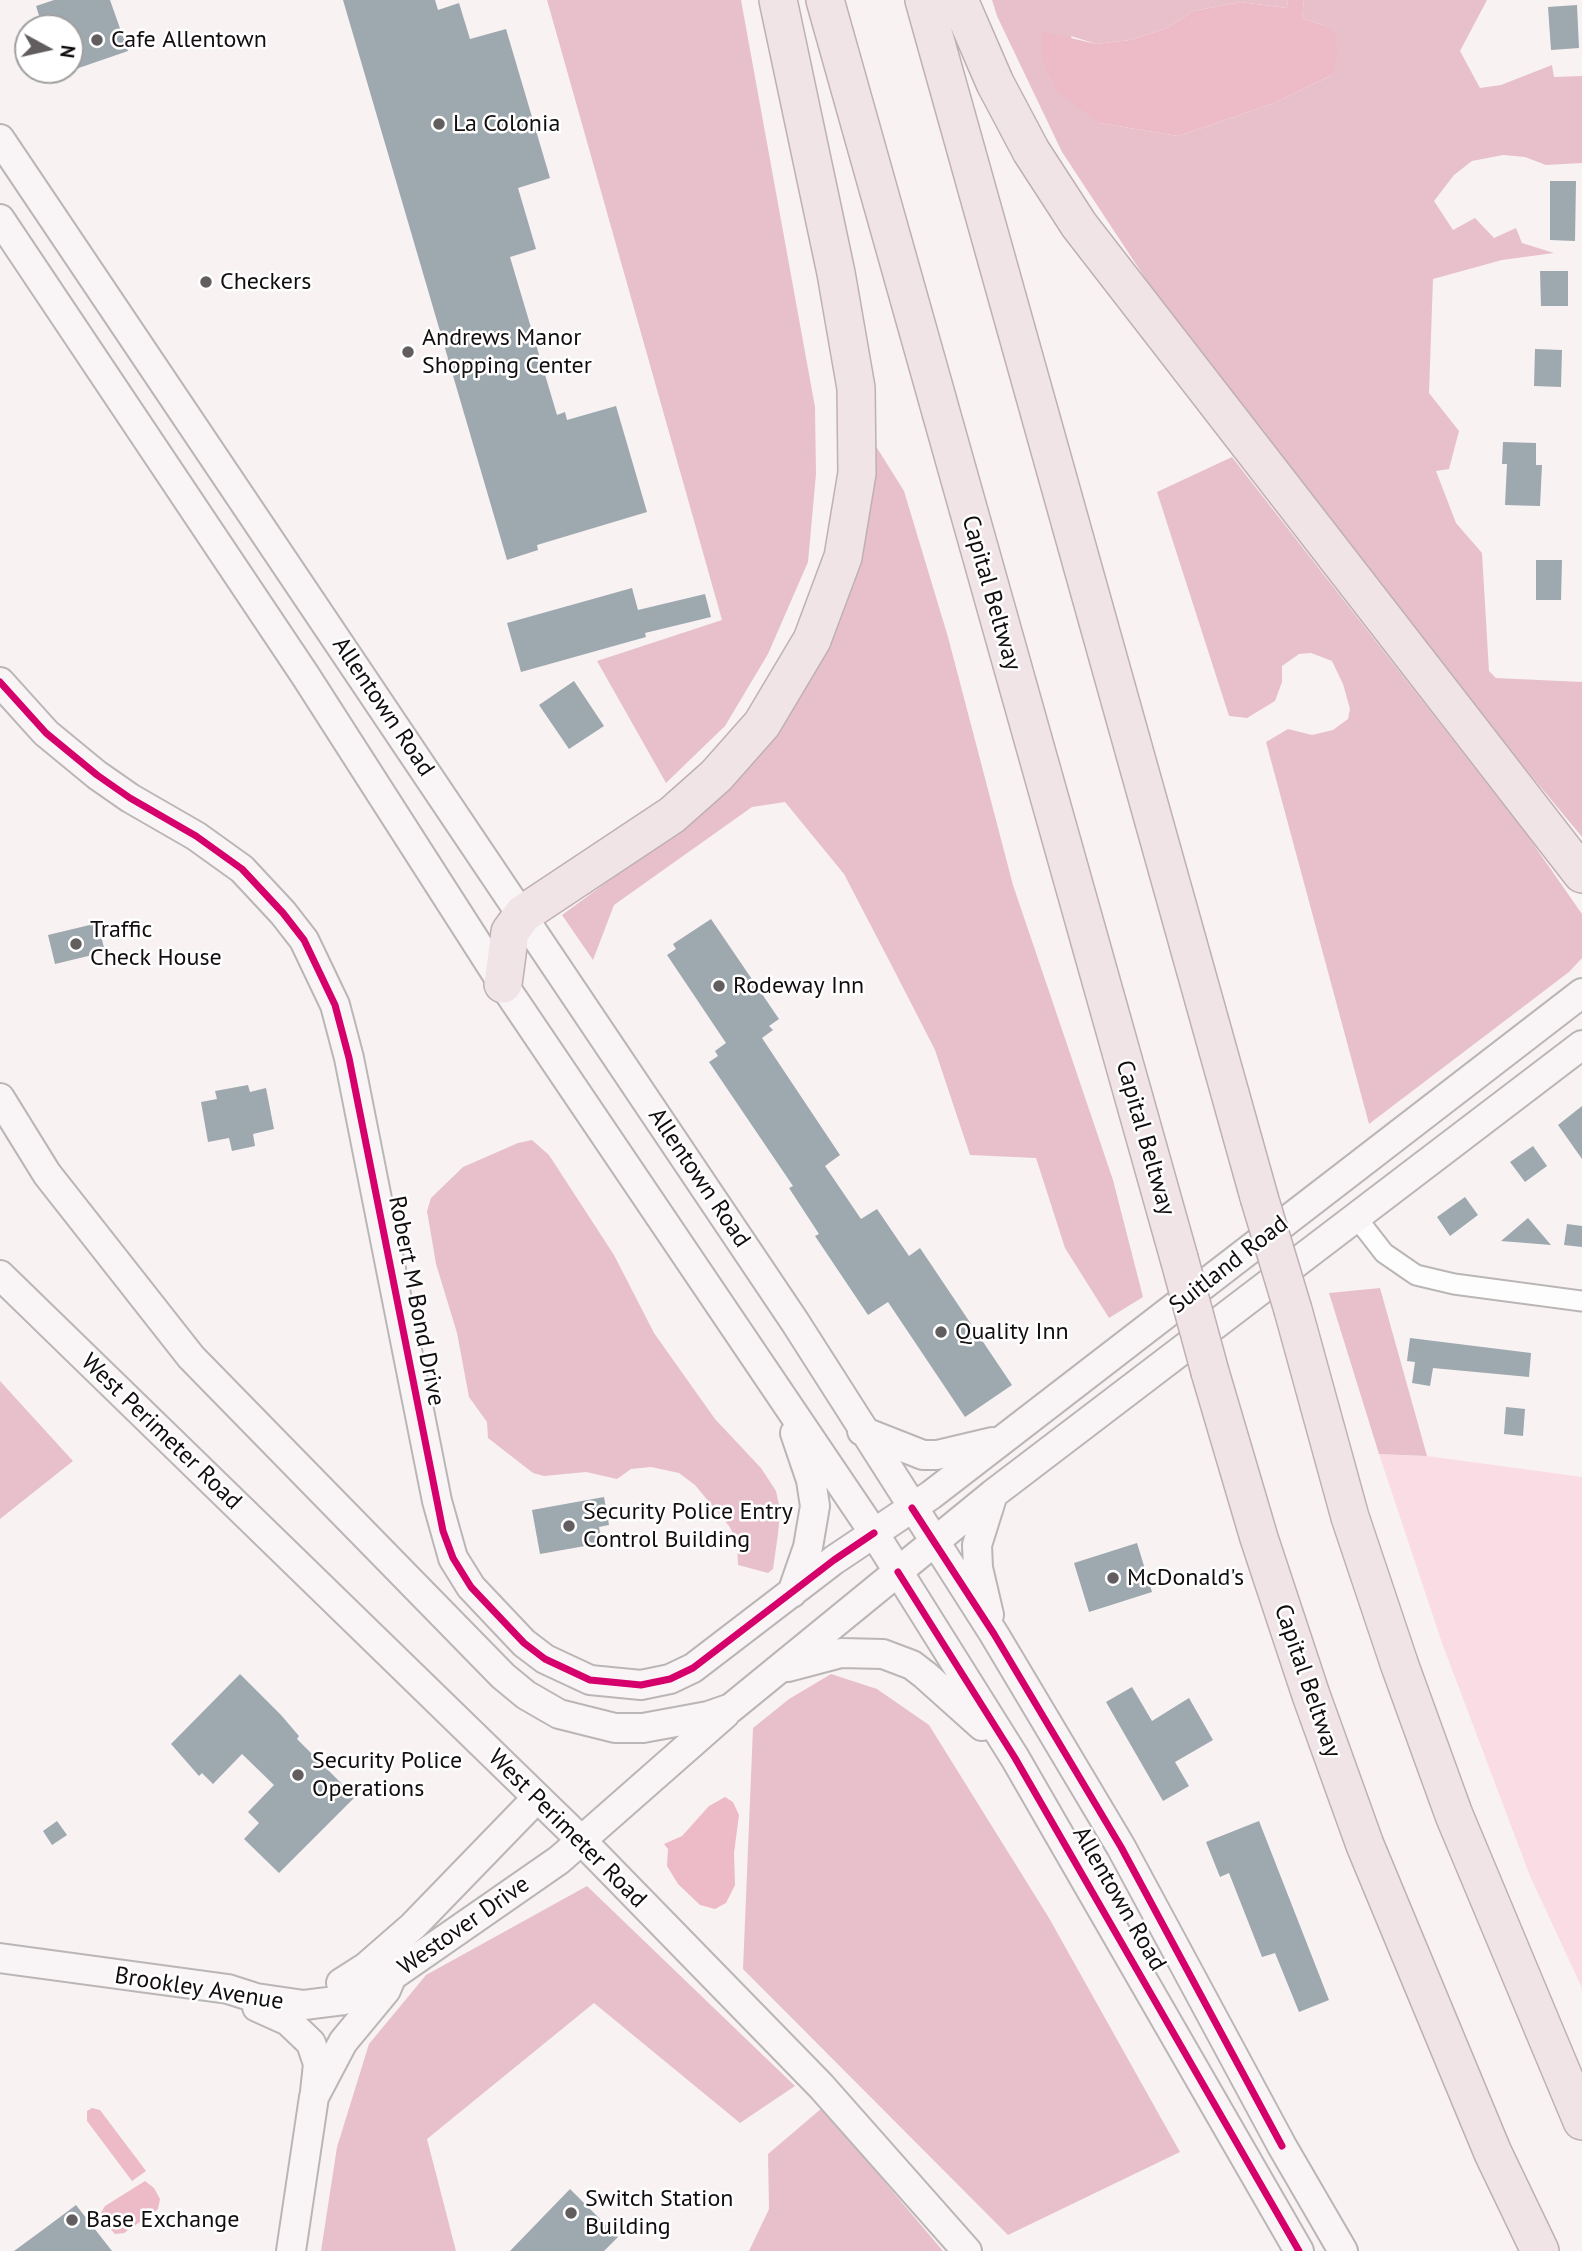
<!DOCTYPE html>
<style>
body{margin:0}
#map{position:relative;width:1582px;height:2251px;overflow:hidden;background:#f8f2f3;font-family:"PT Sans",sans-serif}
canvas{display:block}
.north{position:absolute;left:14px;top:14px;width:70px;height:70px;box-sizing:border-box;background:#fff;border:2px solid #a09f9f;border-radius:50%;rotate:98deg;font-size:19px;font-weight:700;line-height:28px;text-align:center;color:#120e0f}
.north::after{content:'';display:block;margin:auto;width:24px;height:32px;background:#625e5f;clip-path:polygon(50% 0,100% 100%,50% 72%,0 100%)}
</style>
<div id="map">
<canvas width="1582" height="2251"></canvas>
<div class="north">N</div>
</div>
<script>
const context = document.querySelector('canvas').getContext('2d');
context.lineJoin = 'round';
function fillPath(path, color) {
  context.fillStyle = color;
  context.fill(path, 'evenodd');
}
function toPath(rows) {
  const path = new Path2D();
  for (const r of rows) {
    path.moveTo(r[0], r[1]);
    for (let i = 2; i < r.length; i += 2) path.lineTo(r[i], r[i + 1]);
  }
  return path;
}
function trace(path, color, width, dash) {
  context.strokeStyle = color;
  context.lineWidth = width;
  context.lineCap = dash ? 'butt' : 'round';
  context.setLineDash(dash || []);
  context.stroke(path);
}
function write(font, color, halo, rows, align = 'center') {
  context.font = font + ' "PT Sans",sans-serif';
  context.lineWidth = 5;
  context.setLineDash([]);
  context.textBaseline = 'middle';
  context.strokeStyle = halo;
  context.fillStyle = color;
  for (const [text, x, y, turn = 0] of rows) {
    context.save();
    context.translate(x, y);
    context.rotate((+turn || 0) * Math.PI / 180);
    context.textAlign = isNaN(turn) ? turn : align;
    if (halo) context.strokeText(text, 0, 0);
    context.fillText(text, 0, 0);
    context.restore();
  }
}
const green = toPath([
 [1379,1454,1427,1456,1582,1477,1582,1988,1530,1876,1442,1643]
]);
const forest = toPath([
 [547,0,741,0,815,407,816,474,808,562,768,654,725,726,666,783,597,661,722,620],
 [992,0,1288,0,1287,8,1240,2,1193,11,1167,28,1130,40,1096,44,1071,36,1100,123,1178,136,1272,104,1332,75,1326,26,1302,18,1304,0,1487,0,1460,51,1480,88,1501,85,1552,65,1554,77,1582,76,1582,163,1546,165,1525,157,1503,155,1472,161,1454,175,1434,201,1453,230,1475,218,1494,238,1516,228,1522,243,1554,253,1502,260,1433,279,1429,393,1459,431,1449,469,1436,471,1456,523,1482,553,1489,671,1496,678,1582,682,1582,837,1491,727,1278,457,1153,290,1062,152,997,16],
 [874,443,904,491,948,637,1013,885,1113,1180,1143,1297,1109,1318,1065,1248,1036,1158,970,1155,935,1050,894,970,844,874,785,802,752,807,614,905,593,960,562,915,708,808,760,748],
 [1232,457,1527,835,1582,914,1582,958,1569,972,1369,1124,1266,742,1288,729,1312,735,1333,730,1348,719,1350,709,1343,684,1332,661,1311,653,1299,654,1282,666,1282,682,1275,701,1247,718,1229,716,1157,492],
 [532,1140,549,1155,614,1255,654,1333,715,1419,761,1468,776,1491,780,1510,778,1534,773,1569,768,1573,738,1565,737,1540,729,1526,695,1485,679,1473,651,1467,631,1469,617,1479,586,1472,544,1476,533,1473,488,1438,487,1422,469,1397,457,1333,436,1264,427,1211,431,1198,463,1167,518,1143],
 [1380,1288,1427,1456,1379,1454,1329,1293],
 [0,1381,73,1461,0,1519],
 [831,1674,877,1689,929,1725,1049,1918,1180,2152,1008,2235,743,1969,753,1728,789,1699],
 [587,1886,795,2086,740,2123,594,2003,427,2139,456,2251,321,2251,337,2147,369,2044,426,1975],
 [822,2108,943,2251,749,2251,769,2209,768,2154]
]);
const water = toPath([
 [1288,0,1304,0,1302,18,1326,26,1335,34,1338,52,1332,75,1272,104,1178,136,1100,123,1058,93,1043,62,1041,31,1096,44,1130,40,1167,28,1193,11,1240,2,1287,8],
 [725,1797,733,1802,739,1815,734,1853,735,1885,726,1903,715,1909,700,1905,678,1884,667,1866,668,1849,664,1844,682,1836,709,1806],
 [92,2108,100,2110,146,2171,132,2181,87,2121,87,2111],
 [145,2181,154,2188,160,2199,158,2209,124,2233,115,2234,99,2216,105,2206]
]);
const building = toPath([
 [54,0,110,0,128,51,70,71,70,28,43,28,36,6],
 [343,0,435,0,438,10,459,3,470,39,506,29,550,178,518,188,536,249,510,257,557,415,565,412,567,420,616,406,647,512,537,545,538,550,507,560],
 [1577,5,1579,48,1551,50,1548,7],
 [1550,181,1576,181,1575,241,1550,240],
 [1540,271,1568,271,1568,306,1541,306],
 [1535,349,1562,350,1561,387,1534,386],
 [1503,442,1536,443,1536,465,1542,465,1540,506,1505,505,1507,464,1502,464],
 [1536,560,1562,560,1561,600,1536,600],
 [632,588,638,610,705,594,711,617,645,633,646,637,521,672,507,623],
 [574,681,604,726,569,749,539,705],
 [711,919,779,1019,769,1026,773,1030,762,1038,840,1155,825,1166,861,1219,877,1209,909,1256,920,1248,1012,1385,965,1417,888,1302,868,1315,815,1236,819,1234,789,1188,793,1186,709,1062,718,1056,715,1051,726,1043,667,955,676,949,673,944],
 [98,923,105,952,55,964,48,935],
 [248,1085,250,1092,266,1088,274,1129,253,1134,255,1146,232,1151,229,1138,208,1142,201,1102,217,1099,215,1091],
 [1582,1106,1582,1159,1558,1125],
 [1533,1146,1547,1166,1525,1182,1510,1162],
 [1465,1197,1478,1215,1450,1236,1437,1217],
 [1528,1218,1551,1245,1501,1241],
 [1567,1224,1582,1226,1582,1247,1564,1245],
 [1410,1338,1531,1353,1529,1377,1433,1368,1430,1386,1412,1383,1415,1362,1407,1361],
 [1506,1407,1525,1409,1523,1436,1504,1434],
 [604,1497,609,1525,599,1527,602,1543,540,1554,532,1510],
 [1137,1543,1152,1592,1089,1612,1074,1563],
 [240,1674,281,1715,299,1736,297,1739,355,1797,279,1873,244,1839,259,1823,248,1812,274,1785,242,1754,213,1784,202,1773,199,1776,171,1744],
 [1132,1687,1152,1721,1189,1698,1213,1740,1175,1762,1189,1786,1163,1801,1106,1702],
 [57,1821,67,1835,52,1845,43,1831],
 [1259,1821,1329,2000,1299,2012,1275,1953,1262,1957,1229,1873,1220,1877,1206,1842],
 [570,2189,618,2237,604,2251,510,2251],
 [76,2205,112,2251,14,2251,44,2229]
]);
const street = toPath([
 [1356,1217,1384,1253,1416,1275,1454,1284,1582,1301]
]);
const secondary = toPath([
 [0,139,795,1322,994,1634,1121,1847,1282,2146,1343,2251],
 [0,219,305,675,503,984,874,1533,1015,1758,1299,2251],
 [0,682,46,733,97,775,130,798,196,836,242,869,283,913,304,940,335,1005,349,1058,437,1501,453,1558,471,1587,524,1643,545,1659,590,1680,641,1685,670,1679,693,1668,834,1560,931,1495,1582,993],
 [0,1098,47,1174,191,1357,503,1676,526,1695,559,1714,615,1728,643,1728,708,1716,731,1708,993,1494,1582,1045],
 [0,1275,582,1841,821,2086,967,2251],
 [862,1431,923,1455,937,1455,992,1442],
 [792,1593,808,1547,815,1506,811,1480,795,1433],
 [989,1615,978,1568,977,1545,993,1494],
 [788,1667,841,1653,883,1654,912,1665,925,1675,982,1726],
 [0,1958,228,1989,256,1998,304,2005,344,2000,376,1980,389,1977],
 [341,1983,366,1967,413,1926,537,1798],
 [257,2007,288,2021,311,2043,318,2064,315,2092],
 [291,2251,314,2097,343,2042,386,1990,392,1976,559,1860,725,1714]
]);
const highway = toPath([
 [825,0,1179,1258],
 [924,0,1259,1197],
 [959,0,995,83,1031,151,1079,225,1582,874],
 [503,984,510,932,523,914,672,815,716,776,762,724,812,640,843,557,857,473,856,388,836,273,778,0],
 [1293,1310,1350,1517,1400,1666,1454,1815,1582,2121],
 [1210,1372,1259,1538,1311,1695,1365,1845,1493,2153,1540,2251]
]);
const highwayBridge = toPath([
 [1259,1197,1293,1310],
 [1179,1258,1210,1372]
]);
const cycleway = toPath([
 [0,682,46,733,97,775,130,798,196,836,242,869,283,913,304,940,335,1005,349,1058,443,1531,453,1558,471,1587,524,1643,545,1659,590,1680,641,1685,670,1679,693,1668,834,1560,874,1533],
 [912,1508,994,1634,1121,1847,1282,2146],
 [898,1572,1015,1758,1299,2251]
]);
const markers = [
 [97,40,7,"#625e5f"],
 [439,124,7,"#625e5f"],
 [206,282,7,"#625e5f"],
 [408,352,7,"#625e5f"],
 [76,944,7,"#625e5f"],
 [719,986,7,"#625e5f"],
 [941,1332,7,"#625e5f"],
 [569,1526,7,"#625e5f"],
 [1113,1578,7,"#625e5f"],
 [298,1775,7,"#625e5f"],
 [571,2213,7,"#625e5f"],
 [72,2220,7,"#625e5f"]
];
const poiNames = [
 ["Cafe Allentown",111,40],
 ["La Colonia",453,124],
 ["Checkers",220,282],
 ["Andrews Manor",422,338],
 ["Shopping Center",422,366],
 ["Traffic",90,930],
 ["Check House",90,958],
 ["Rodeway Inn",733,986],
 ["Quality Inn",955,1332],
 ["Security Police Entry",583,1512],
 ["Control Building",583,1540],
 ["McDonald's",1127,1578],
 ["Security Police",312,1761],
 ["Operations",312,1789],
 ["Switch Station",585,2199],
 ["Building",585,2227],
 ["Base Exchange",86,2220]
];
const streetNames = [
 ["Capital Beltway",991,593,74],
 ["Allentown Road",383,707,56],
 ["Capital Beltway",1145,1138,74],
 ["Allentown Road",699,1178,56],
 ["Suitland Road",1229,1265,-38],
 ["Robert M Bond Drive",416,1301,79],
 ["West Perimeter Road",161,1432,44],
 ["Capital Beltway",1307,1681,71],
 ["West Perimeter Road",567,1829,45],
 ["Allentown Road",1119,1899,60],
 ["Westover Drive",464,1926,-35],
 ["Brookley Avenue",199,1989,9]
];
fillPath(green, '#fadde4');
fillPath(forest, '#e8c0cb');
fillPath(water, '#edbbc8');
fillPath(building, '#9ea8af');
trace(street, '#bbb6b6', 23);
trace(secondary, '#bbb6b6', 32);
trace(highway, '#bfb0b4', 40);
trace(street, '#fefdfd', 19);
trace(secondary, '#f9f5f6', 28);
trace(highway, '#f0e4e7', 37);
trace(highwayBridge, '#bfb0b4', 40, []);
trace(highwayBridge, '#f0e4e7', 37);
trace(cycleway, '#d6006c', 7);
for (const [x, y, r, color] of markers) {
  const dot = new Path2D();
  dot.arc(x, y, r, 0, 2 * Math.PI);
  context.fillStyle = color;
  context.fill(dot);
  trace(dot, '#fff', 2.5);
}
write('24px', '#120e0f', '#fff', poiNames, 'left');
write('24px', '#120e0f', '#fff', streetNames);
</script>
